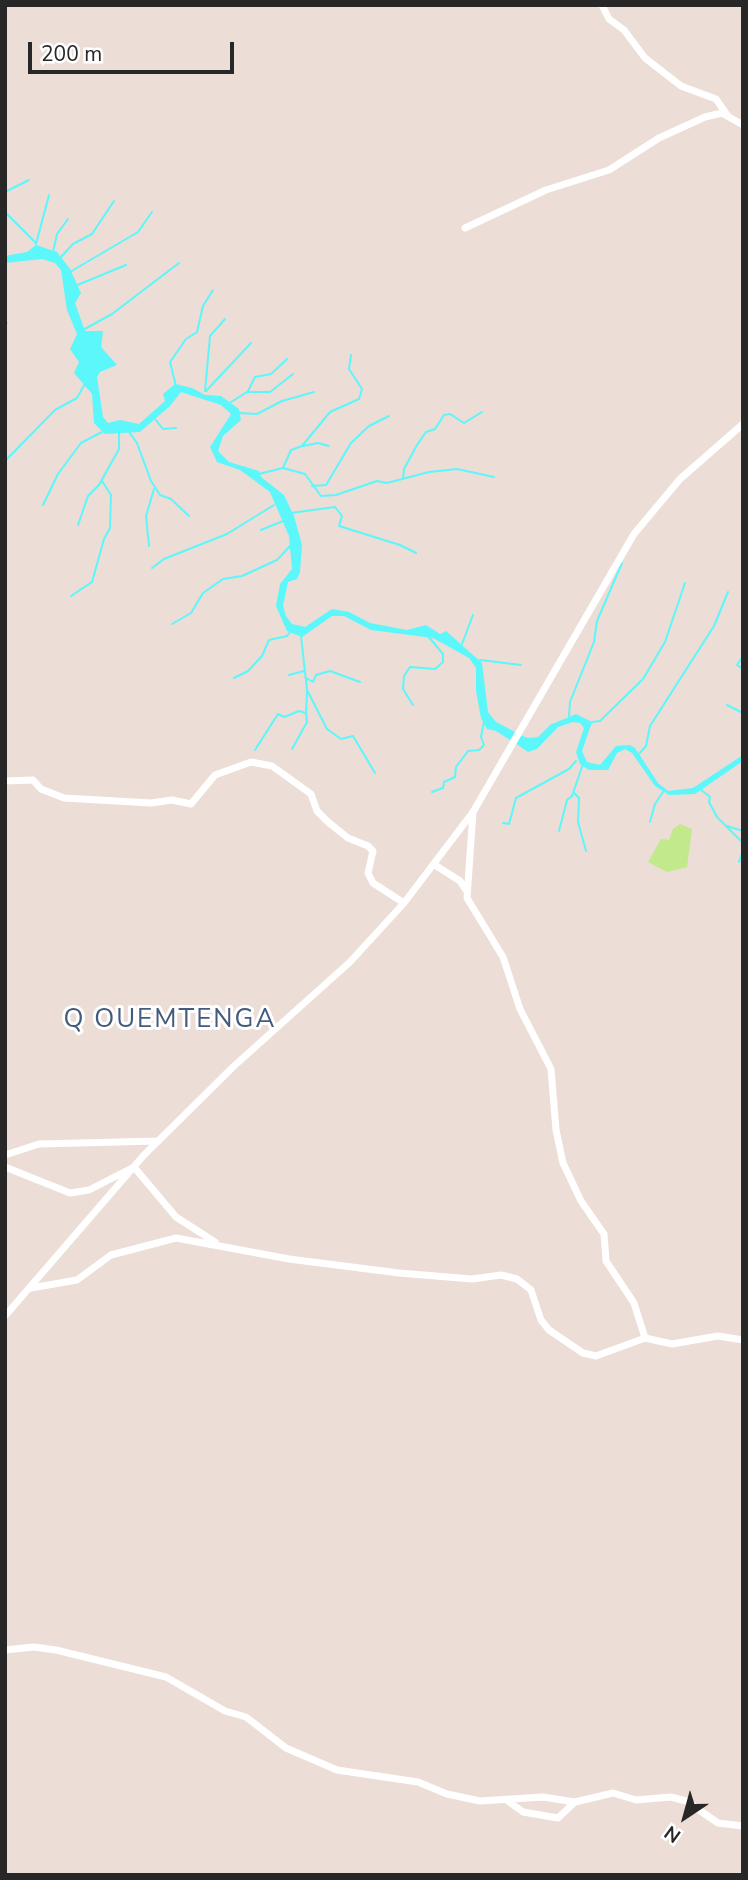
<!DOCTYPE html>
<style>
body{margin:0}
#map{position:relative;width:748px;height:1880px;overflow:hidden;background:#ecddd6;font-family:"Nunito Sans",sans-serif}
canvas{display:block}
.frame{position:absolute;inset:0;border:7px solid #272727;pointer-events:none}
.north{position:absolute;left:650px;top:1782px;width:70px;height:70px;-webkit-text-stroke:5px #fff;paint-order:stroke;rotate:216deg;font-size:19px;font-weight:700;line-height:28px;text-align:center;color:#272727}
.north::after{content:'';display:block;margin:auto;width:24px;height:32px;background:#272727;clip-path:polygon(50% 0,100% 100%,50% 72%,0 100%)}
.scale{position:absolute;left:28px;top:42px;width:206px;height:32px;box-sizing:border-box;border:4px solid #272727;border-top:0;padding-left:9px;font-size:21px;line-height:24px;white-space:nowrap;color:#272727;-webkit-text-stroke:5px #fff;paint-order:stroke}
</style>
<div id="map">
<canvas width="748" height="1880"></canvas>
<div class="frame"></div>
<div class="north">N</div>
<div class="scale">200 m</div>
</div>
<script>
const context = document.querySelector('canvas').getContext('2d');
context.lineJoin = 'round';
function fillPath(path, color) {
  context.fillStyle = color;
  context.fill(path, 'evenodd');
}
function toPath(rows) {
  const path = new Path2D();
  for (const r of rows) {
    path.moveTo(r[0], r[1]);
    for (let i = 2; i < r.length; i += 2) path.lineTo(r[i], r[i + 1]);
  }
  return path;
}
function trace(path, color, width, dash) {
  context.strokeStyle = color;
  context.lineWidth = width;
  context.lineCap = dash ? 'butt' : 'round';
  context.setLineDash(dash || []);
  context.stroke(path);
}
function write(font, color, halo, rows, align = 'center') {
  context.font = font + ' "Nunito Sans",sans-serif';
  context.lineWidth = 6;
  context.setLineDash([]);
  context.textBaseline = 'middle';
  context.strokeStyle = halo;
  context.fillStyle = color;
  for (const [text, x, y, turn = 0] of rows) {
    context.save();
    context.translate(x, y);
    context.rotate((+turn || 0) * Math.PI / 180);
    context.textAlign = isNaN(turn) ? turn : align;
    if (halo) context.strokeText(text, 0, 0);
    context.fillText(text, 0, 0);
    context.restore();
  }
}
const green = toPath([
 [680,824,692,829,687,867,667,872,648,862,661,839,669,840,673,829]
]);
const water = toPath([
 [36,245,57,252,70,269,81,293,75,303,85,331,103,331,101,347,117,365,100,372,97,377,103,417,108,423,120,420,139,424,165,401,163,394,175,384,192,388,205,395,221,396,239,409,241,420,223,436,218,451,229,462,259,471,261,477,284,495,294,516,302,545,300,572,297,579,288,582,283,606,286,616,292,624,305,627,332,609,349,612,370,623,407,630,426,625,440,634,446,631,482,663,488,712,496,722,515,732,510,740,496,731,487,729,481,718,476,691,476,668,469,658,433,638,371,630,344,616,332,616,302,637,287,631,276,606,280,584,292,569,289,536,270,492,240,470,217,462,210,447,231,414,221,405,181,392,170,406,140,432,105,434,94,423,92,394,74,373,79,362,70,349,77,334,67,310,61,270,55,263,42,259,5,263,5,256,27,252],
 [576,714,592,722,582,751,587,762,600,765,616,746,630,745,635,748,658,783,668,791,693,788,743,755,743,761,695,794,669,795,655,786,632,753,625,749,617,753,608,770,589,770,580,764,576,752,584,728,580,723,573,722,558,727,537,749,528,752,515,743,520,735,528,738,538,737,550,725]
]);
const stream = toPath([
 [5,174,6,171],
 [5,192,29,180],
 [5,212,36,243],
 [36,244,49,195],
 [53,252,57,234,68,219],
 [60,258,73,244,92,234,114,201],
 [70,272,138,232,152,212],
 [75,286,126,265],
 [5,323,7,323],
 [83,330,112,314,179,263],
 [176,386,170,362,186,339,197,332,203,306,213,290],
 [205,391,210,336,225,319],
 [206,391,251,343],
 [248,391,255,377,271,374,287,359],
 [231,402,247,392,270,392,293,374],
 [239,413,257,414,282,401,314,392],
 [155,419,163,429,176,428],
 [129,432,137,443,151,481,160,495,171,499,189,516],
 [303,446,318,443,329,446],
 [5,461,55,410,77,398,86,382],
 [283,468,291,450,302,446,330,412,359,399,362,389,349,369,351,355],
 [259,474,283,468,305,474,321,496,336,495,377,481,387,483,429,472,457,469,494,477],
 [403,479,404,469,417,445,426,432,435,429,444,415,450,414,464,423,482,412],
 [312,486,326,485,351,443,369,426,389,416],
 [43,505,58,474,81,443,102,432],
 [291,513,335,507,342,516,339,526,400,545,416,553],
 [78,525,88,496,99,485,119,449,119,433],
 [261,530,283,521],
 [149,546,146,516,154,489],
 [152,568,164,559,227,534,274,505],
 [71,596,92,582,104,539,110,528,111,495,102,481],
 [172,624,191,613,203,593,223,579,242,576,277,560,291,545],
 [301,636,307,690,327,729,341,739,353,736,375,773],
 [462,644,473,615],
 [743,656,737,665,743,669],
 [480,660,521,665],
 [289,675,304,671],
 [234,678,248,671,262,656,269,640,287,636,291,631],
 [306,678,313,682,316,675,330,671,360,682],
 [413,705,403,689,404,676,410,667,435,669,443,662,443,654,428,636],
 [727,705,743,713],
 [569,716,570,702,594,642,597,621,622,563],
 [592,722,600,721,643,679,665,642,685,583],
 [292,749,307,722,306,713],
 [255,750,278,714,284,717,299,711,306,713,307,692],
 [638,755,646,746,650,726,714,626,728,592],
 [700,789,710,797,709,802,717,817,743,843],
 [432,792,443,788,444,782,455,777,456,767,468,751,479,750,484,745,481,737,484,722],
 [574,793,579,798,578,822,586,851],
 [650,822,655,804,663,792],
 [503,823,509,824,516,798,569,769,576,761],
 [727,826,743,831],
 [559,831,567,800,572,796,583,764],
 [739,862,743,851]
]);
const minor = toPath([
 [602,5,609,19,624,30,645,58,681,86,716,99,727,115],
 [465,228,546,190,609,170,659,138,705,117,722,113,743,125],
 [5,781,33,780,41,789,64,798,151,803,172,800,191,804,215,775,251,762,272,766,311,794,317,811,328,822,348,838,368,846,373,851,368,873,373,883,404,903],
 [473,812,467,898,503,957,520,1009,551,1069,556,1130,563,1163,581,1201,604,1234,606,1261,634,1303,645,1338],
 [435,865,460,881,466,890],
 [5,1155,39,1144,158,1141],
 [5,1167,70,1193,89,1190,134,1167,176,1217,215,1242],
 [31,1288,77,1280,111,1255,176,1238,289,1259,399,1273,472,1279,501,1275,517,1279,531,1290,541,1320,549,1330,583,1353,596,1356,645,1338,672,1344,718,1336,743,1340],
 [5,1316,144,1155,234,1066,350,962,404,903,473,812,634,534,680,479,743,424],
 [5,1650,34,1647,56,1650,166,1677,225,1711,246,1717,286,1748,337,1770,418,1782,447,1794,480,1801,543,1797,575,1802,613,1793,636,1800,671,1797,686,1801,718,1823,743,1826],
 [508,1801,523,1812,558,1818,575,1802]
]);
const quarterNames = [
 ["Q OUEMTENGA",170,1021]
];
fillPath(green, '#c2e98b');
fillPath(water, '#5bf7fb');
trace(stream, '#5bf7fb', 2);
trace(minor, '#fff', 7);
context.letterSpacing = '2px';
write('26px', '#435b7c', '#fff', quarterNames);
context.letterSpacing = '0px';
</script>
